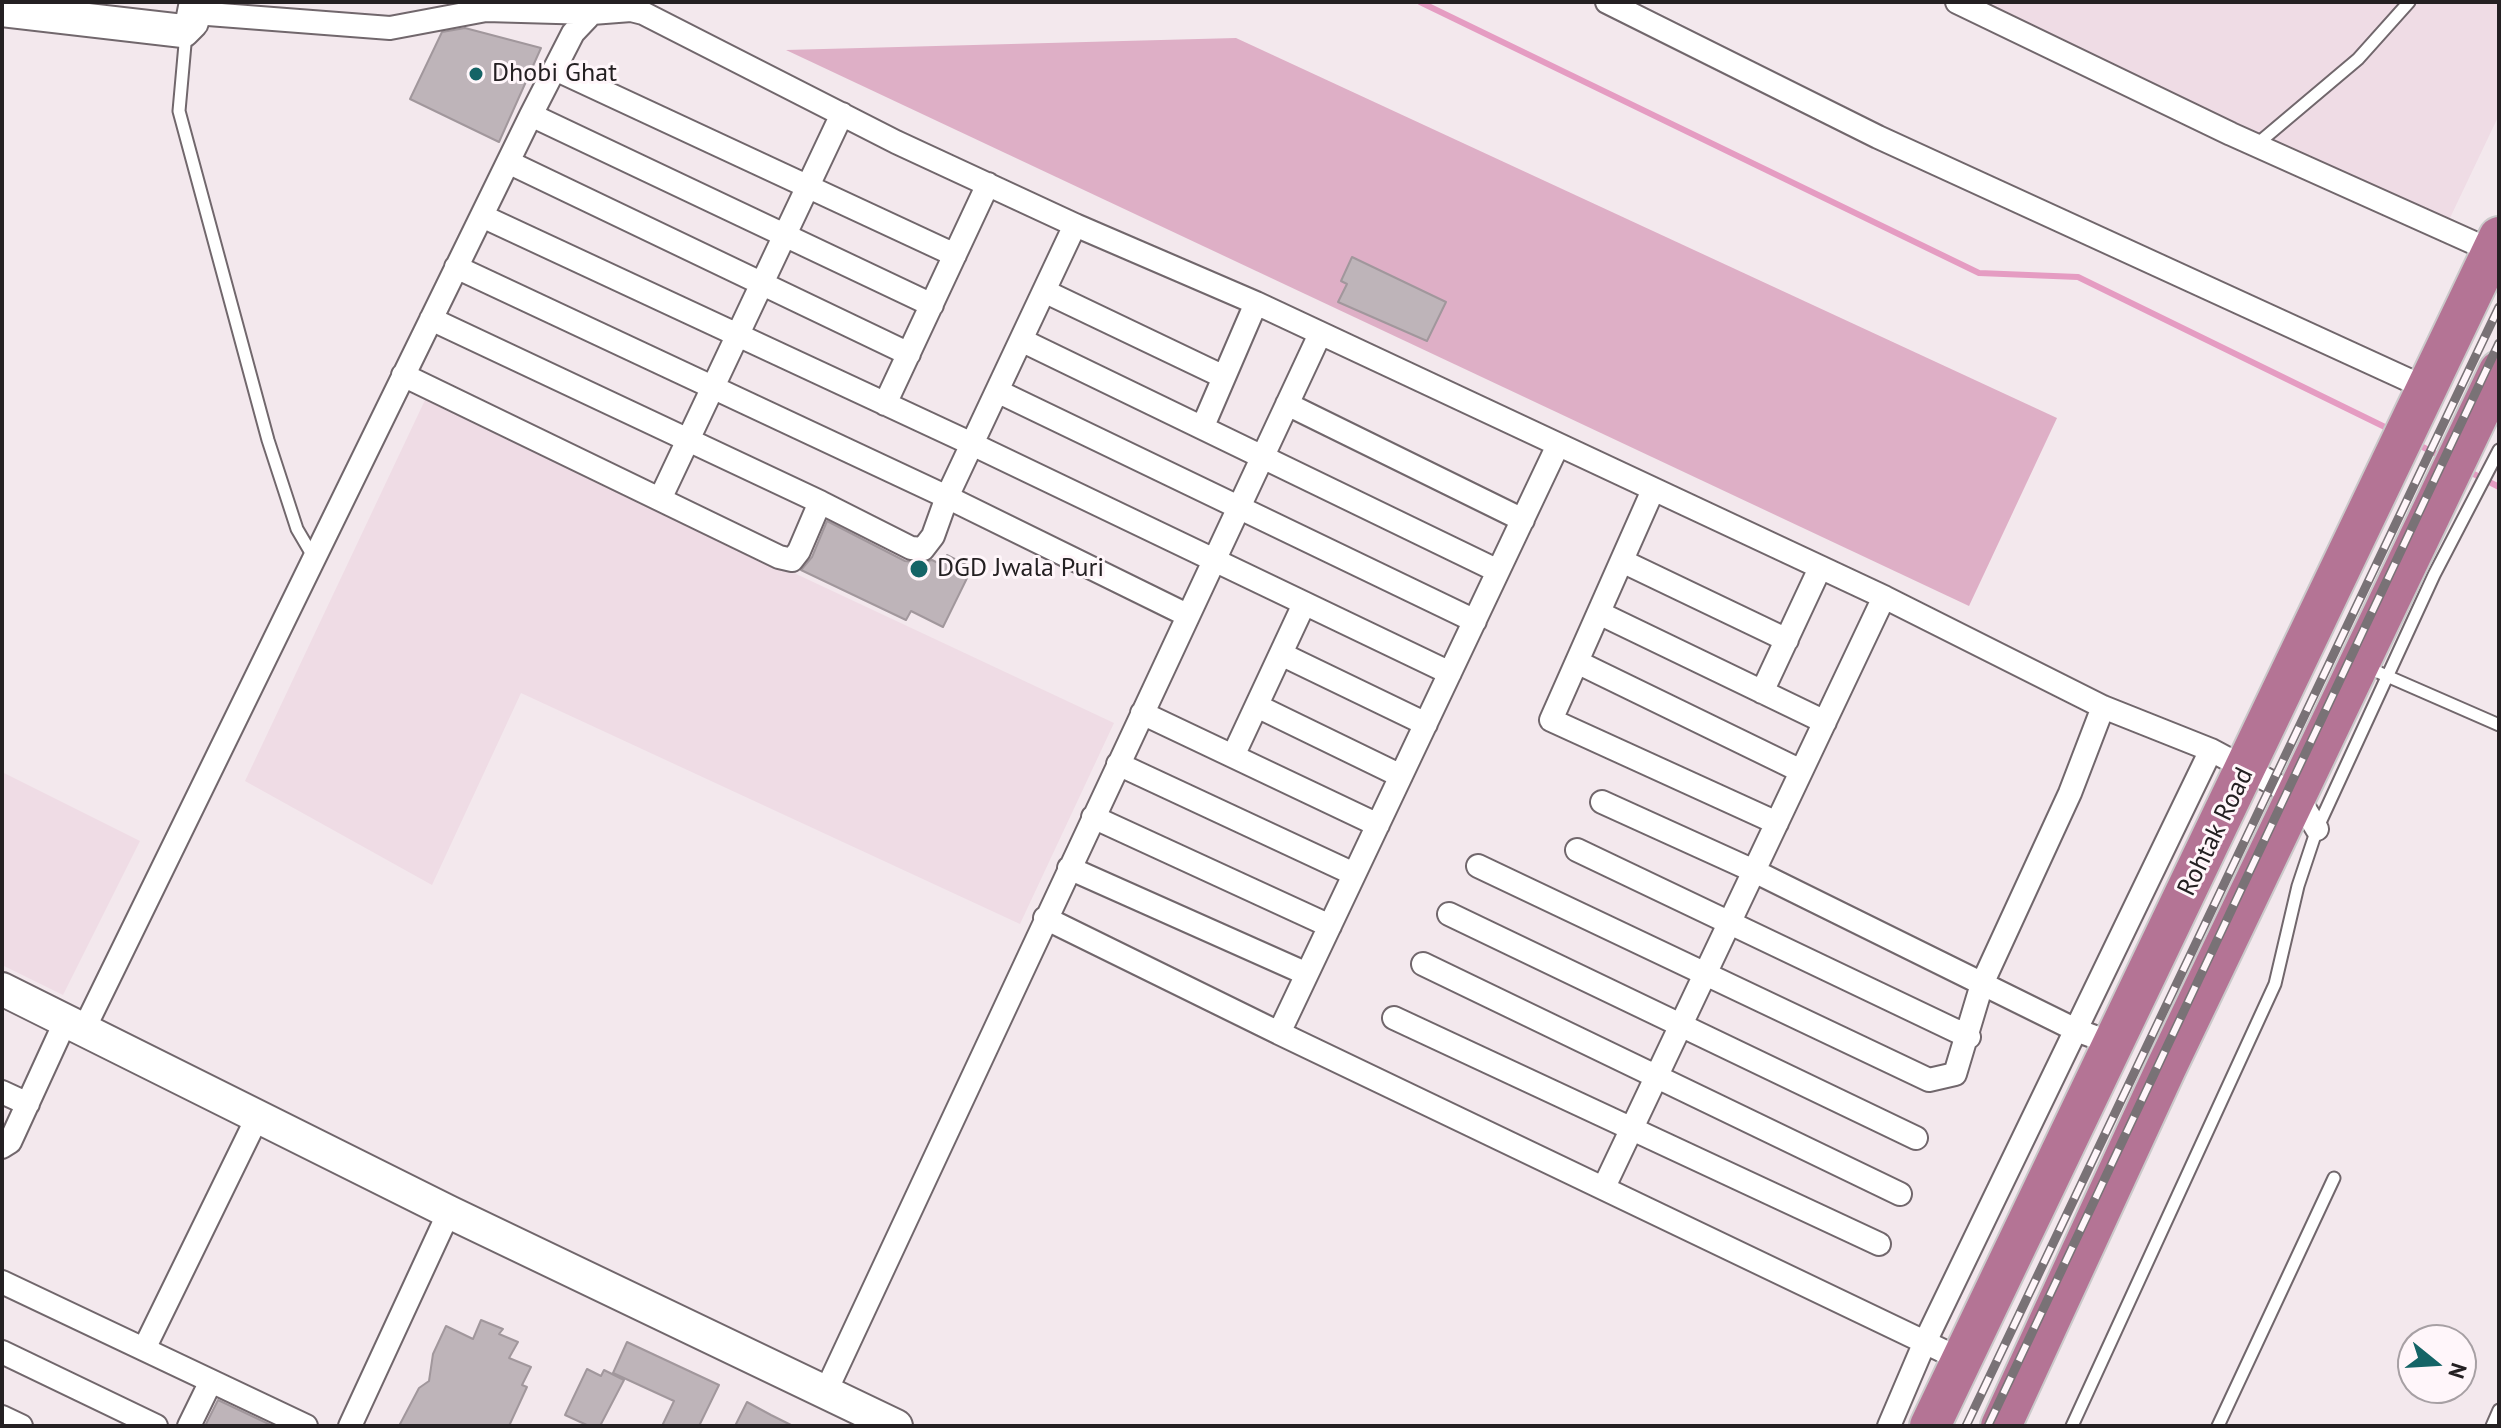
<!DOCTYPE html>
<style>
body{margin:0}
#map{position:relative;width:2501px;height:1428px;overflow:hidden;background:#f3e8ed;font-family:"PT Sans",sans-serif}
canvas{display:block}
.frame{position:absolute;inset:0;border:4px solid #242022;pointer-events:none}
.north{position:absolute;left:2397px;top:1324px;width:80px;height:80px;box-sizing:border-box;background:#fff6fa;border:2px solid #a7a0a4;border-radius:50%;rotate:108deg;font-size:22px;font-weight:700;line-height:32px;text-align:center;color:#242022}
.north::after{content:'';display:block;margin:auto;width:28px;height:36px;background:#146466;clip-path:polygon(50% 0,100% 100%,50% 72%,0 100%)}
</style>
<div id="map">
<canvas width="2501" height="1428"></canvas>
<div class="frame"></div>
<div class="north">N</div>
</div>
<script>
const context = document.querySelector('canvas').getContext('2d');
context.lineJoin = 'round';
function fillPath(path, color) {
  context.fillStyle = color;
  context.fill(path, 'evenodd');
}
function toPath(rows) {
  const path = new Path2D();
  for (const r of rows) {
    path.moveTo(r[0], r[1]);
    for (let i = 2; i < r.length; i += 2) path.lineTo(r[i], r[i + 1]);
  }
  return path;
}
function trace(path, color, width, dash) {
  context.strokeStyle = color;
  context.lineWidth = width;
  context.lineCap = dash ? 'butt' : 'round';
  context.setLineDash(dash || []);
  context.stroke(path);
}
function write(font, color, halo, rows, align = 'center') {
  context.font = font + ' "PT Sans",sans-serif';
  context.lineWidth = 6;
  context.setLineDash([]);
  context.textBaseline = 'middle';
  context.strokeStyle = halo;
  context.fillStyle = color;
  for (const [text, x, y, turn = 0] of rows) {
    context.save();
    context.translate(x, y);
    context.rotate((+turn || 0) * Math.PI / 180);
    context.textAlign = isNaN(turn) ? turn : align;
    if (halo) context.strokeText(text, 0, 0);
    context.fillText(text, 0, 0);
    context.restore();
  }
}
const built = toPath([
 [1972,2,2499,2,2499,115,2449,220],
 [425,400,1114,723,1020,924,521,693,432,885,245,781],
 [2,772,140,841,63,995,2,965]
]);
const green = toPath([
 [1236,38,2057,418,1969,606,786,50]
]);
const stream = toPath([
 [1420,2,1979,273,2078,277,2391,430],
 [2415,443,2444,458],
 [2468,471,2499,487]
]);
const building = toPath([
 [465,28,541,48,499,142,410,99,442,32,465,28],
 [1352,257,1446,302,1427,341,1338,302,1347,284,1341,281,1352,257],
 [827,521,905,561,922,563,932,560,942,565,947,555,972,568,943,627,911,611,906,620,801,570,812,557,827,521],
 [481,1320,503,1329,499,1334,518,1342,509,1358,531,1367,522,1385,527,1387,509,1426,399,1426,419,1388,429,1381,433,1354,446,1326,473,1339,481,1320],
 [627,1342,719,1385,699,1426,662,1426,674,1401,613,1373,627,1342],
 [587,1369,601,1376,604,1370,624,1380,600,1426,589,1426,565,1415,587,1369],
 [218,1400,273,1426,205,1426,218,1400],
 [747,1402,771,1415,793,1426,735,1426,747,1402]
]);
const lane = toPath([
 [186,33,179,111,268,440,297,529,314,558],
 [2256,145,2358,59,2409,2],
 [2364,666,2499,725],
 [2072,1426,2275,984,2298,886,2317,829,2434,575,2499,450],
 [2218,1426,2334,1178],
 [2492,1426,2499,1410]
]);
const street = toPath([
 [1607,2,1878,137,2426,388],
 [1957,2,2231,134,2492,251],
 [195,13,390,28,486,10,592,13],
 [555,69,955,255],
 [531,115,932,305],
 [508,162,909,354],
 [482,216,972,444,1450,673],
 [456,267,947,497,1187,615],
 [1044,291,1224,377],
 [431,319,820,502],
 [1021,340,1498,571],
 [403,375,779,557,792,560,799,551,820,502,911,548,923,549,933,536,947,497,1075,225],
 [997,391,1475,621],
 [885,404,988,184],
 [1287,404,1523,520],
 [1203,426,1256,303],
 [1558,445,1279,1033,1962,1360],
 [1653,490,1551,720,1777,823],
 [661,497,842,114],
 [1622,561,1787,640],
 [1599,613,1825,722],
 [1281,654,1426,724],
 [1577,662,1801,771],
 [1762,692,1820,568],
 [1257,706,1401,776],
 [1142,713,1378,825],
 [1233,756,1304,604],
 [1118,764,1354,874],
 [1602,802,1754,871,2076,1030,2111,1043],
 [1093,817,1330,926],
 [1577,850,1969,1037],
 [1478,866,1929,1080,1955,1074,1982,984,2070,793,2103,707],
 [1069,868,1307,974],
 [1449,914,1916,1138],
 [1045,918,1279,1033],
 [1423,964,1900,1194],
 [1394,1018,1879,1244],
 [84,1029,531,115,573,33,592,13,631,10,643,13,896,142,1075,225,1256,303,1884,597,2103,707,2211,750,2297,796,2317,829],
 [2,1092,28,1104],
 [2,1147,10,1142,66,1020],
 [1604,1187,1884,597],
 [2,1282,306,1426],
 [144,1349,257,1118],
 [2,1352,156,1426],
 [826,1391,1320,334],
 [2,1417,21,1426],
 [189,1426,211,1381],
 [350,1426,449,1212],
 [1889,1426,1924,1344,2211,750]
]);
const secondary = toPath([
 [2,10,183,31,192,22,196,2],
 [2,989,449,1212,896,1426]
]);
const highway = toPath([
 [1930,1426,2499,237],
 [2001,1426,2166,1068,2499,371]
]);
const rail = toPath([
 [1966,1426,2499,307],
 [1988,1426,2499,343]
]);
const markers = [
 [476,74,8,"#146466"],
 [919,569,10,"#146466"]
];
const poiNames = [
 ["Dhobi Ghat",492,74],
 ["DGD Jwala Puri",937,569]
];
const streetNames = [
 ["Rohtak Road",2216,832,-64]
];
fillPath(built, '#efdce5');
fillPath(green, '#deafc6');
trace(stream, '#e59cc2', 6);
fillPath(building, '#beb4b9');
trace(building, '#a1979c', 2);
trace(lane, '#71676c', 15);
trace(street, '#71676c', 26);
trace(secondary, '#71676c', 36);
trace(highway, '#cac9ca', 44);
trace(lane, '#fff', 11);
trace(street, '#fff', 22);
trace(secondary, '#fff', 32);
trace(highway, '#b47495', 40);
trace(rail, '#797276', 9);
trace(rail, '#fff6fa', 6, [18]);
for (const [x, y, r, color] of markers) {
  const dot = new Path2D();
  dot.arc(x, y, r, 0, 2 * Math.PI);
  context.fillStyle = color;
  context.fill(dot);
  trace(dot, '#fff6fa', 3);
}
write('26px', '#242022', '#fff6fa', poiNames, 'left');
write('26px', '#242022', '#fff6fa', streetNames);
</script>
